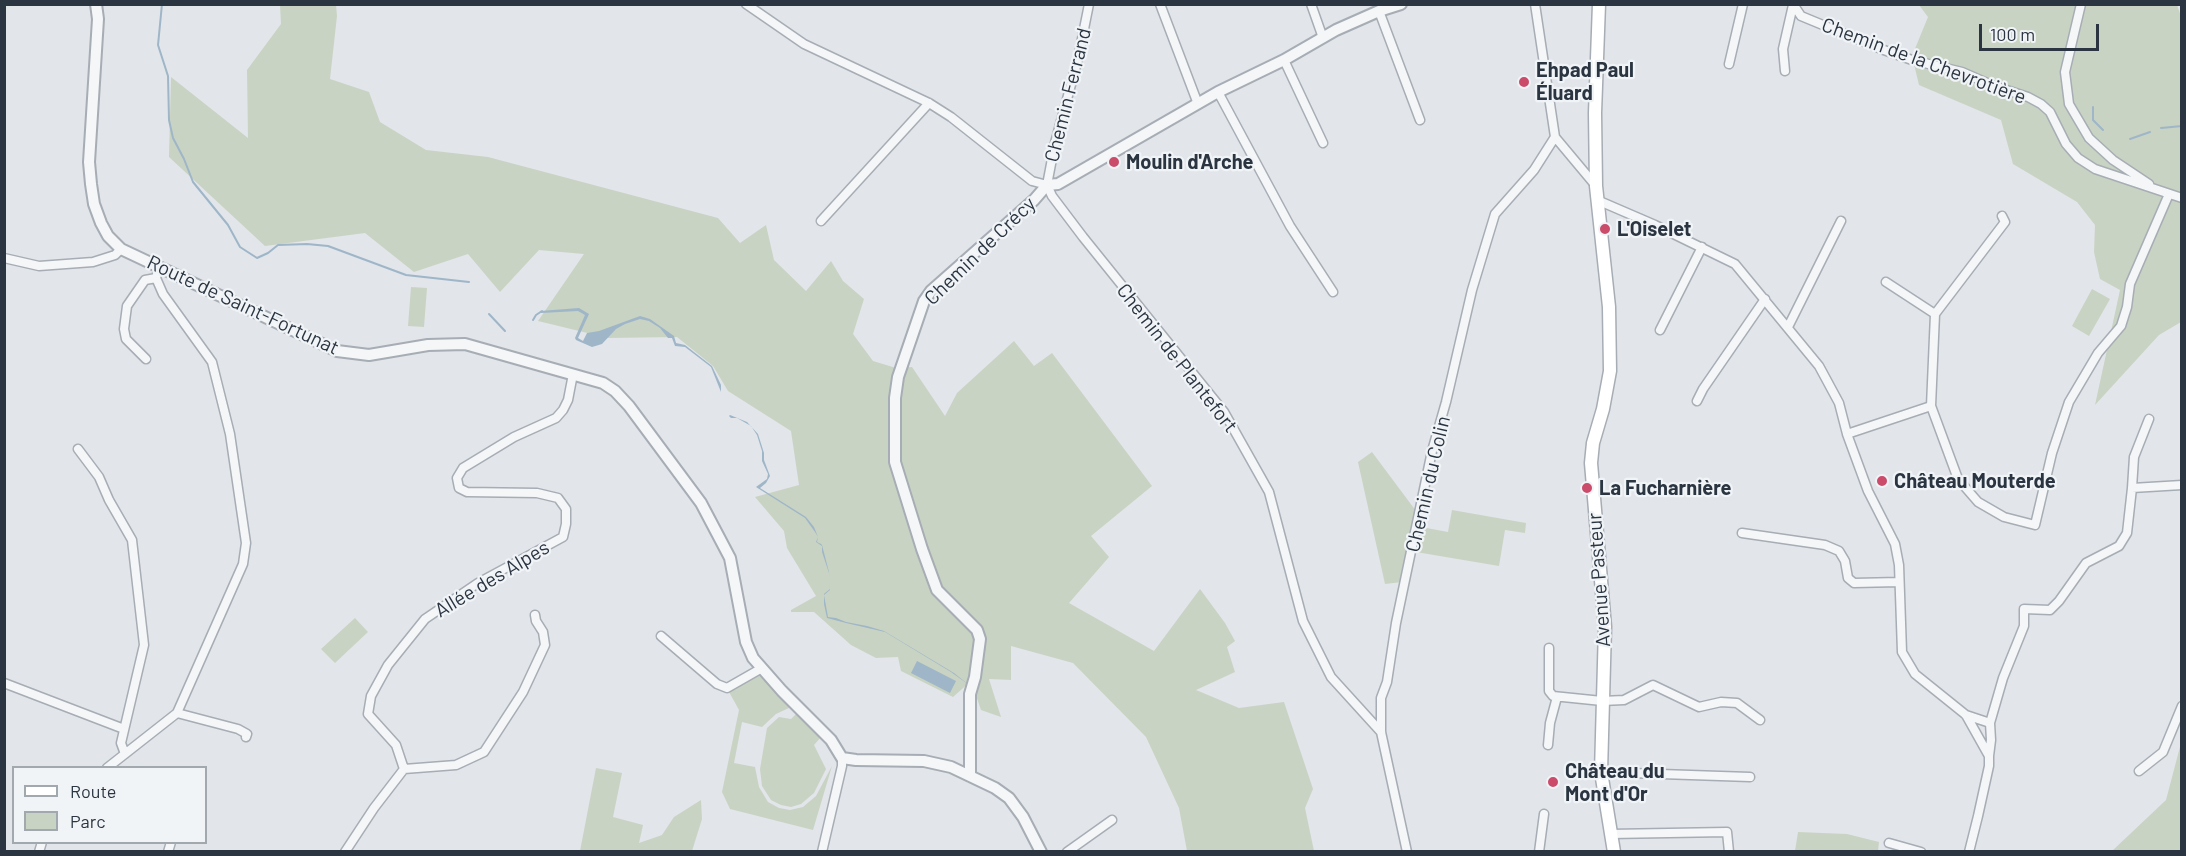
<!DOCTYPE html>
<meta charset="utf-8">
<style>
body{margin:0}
#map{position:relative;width:2186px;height:856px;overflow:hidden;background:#e2e5ea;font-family:Barlow,sans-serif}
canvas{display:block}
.frame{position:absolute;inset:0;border:6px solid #2a3541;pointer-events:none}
.legend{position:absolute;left:12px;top:766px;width:195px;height:78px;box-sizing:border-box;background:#f1f4f7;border:2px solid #a1a8ae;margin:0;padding:8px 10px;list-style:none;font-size:18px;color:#2a3541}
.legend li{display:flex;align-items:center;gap:12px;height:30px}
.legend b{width:30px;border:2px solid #a1a8ae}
.scale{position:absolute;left:1979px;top:24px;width:120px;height:27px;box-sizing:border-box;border:3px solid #2a3541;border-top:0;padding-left:8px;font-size:18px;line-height:21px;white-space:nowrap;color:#2a3541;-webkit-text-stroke:4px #f1f4f7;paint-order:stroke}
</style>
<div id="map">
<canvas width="2186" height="856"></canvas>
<div class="frame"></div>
<ul class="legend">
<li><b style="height:8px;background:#fff"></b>Route</li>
<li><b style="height:16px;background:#c9d3c3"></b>Parc</li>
</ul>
<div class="scale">100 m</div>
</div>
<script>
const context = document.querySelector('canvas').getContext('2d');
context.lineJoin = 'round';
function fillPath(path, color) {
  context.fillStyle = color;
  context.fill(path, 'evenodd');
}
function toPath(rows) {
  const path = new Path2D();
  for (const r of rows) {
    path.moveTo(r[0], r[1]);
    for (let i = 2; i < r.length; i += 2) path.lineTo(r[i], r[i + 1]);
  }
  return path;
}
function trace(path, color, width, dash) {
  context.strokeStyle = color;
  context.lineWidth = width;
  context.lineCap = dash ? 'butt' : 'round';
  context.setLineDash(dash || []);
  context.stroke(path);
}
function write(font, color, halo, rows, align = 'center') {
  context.font = font + ' Barlow,sans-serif';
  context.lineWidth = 4.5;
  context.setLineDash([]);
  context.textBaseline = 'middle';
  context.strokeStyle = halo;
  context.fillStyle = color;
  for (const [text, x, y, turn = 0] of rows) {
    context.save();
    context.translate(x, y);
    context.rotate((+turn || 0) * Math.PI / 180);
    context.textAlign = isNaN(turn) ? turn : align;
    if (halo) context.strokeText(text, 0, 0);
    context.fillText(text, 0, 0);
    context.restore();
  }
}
const green = toPath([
 [280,5,336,5,337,16,330,79,369,92,380,122,426,150,488,157,718,218,740,243,766,225,774,260,806,291,831,261,843,281,864,299,853,334,873,361,896,368,912,367,945,416,957,393,1014,341,1034,366,1052,353,1152,486,1091,536,1109,557,1069,603,1154,651,1200,589,1225,623,1235,641,1227,647,1235,672,1196,690,1239,708,1284,702,1313,789,1305,808,1314,851,1187,851,1179,808,1146,737,1073,663,1011,646,1011,680,989,679,1001,717,981,710,971,681,953,697,901,671,898,657,876,658,851,645,814,612,791,612,791,610,816,596,787,548,784,531,755,497,799,485,791,431,728,391,713,366,677,337,608,338,538,321,584,254,539,250,500,292,468,254,414,272,365,233,265,246,169,157,171,77,248,138,247,70,281,24],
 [1919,5,2177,5,2182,19,2181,322,2159,335,2095,405,2120,290,2100,279,2094,252,2095,225,2077,202,2013,164,2001,120,1919,85,1912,56,1928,17],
 [411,287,427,288,424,327,408,326],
 [2092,289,2110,299,2089,336,2072,326],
 [1372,452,1416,511,1402,582,1385,584,1358,462],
 [1452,510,1526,523,1525,533,1505,530,1499,566,1416,552,1421,527,1448,532],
 [355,618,368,632,335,663,321,649],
 [759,674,791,707,776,714,762,727,742,722,734,763,755,767,759,787,768,802,779,808,790,810,803,807,816,796,832,766,813,830,730,809,722,792,739,710,728,690],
 [797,713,821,737,814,745,826,769,814,793,801,804,791,807,781,805,771,800,762,786,760,769,767,728,779,717,791,719],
 [2181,743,2181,851,2112,851,2166,800],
 [596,768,622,773,613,817,643,825,639,843,662,835,674,817,701,800,702,819,692,851,580,851],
 [1798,832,1847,834,1879,842,1878,851,1795,851]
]);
const water = toPath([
 [579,308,589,314,578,338,583,341,587,333,599,331,640,316,650,319,674,336,676,343,685,345,712,366,721,385,721,392,711,367,685,347,675,346,672,338,668,338,660,328,649,321,640,319,625,324,616,329,602,344,592,347,576,340,575,338,585,315,578,311,541,313,540,311],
 [730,415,747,422,758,434,764,453,764,460,770,476,766,483,760,488,806,517,814,527,818,537,817,542,821,544,822,545,829,572,830,590,824,595,828,617,836,618,846,622,867,626,884,631,954,673,969,685,951,672,885,632,846,623,827,618,824,604,824,594,825,593,830,589,829,573,822,552,822,546,816,542,818,537,815,532,805,518,756,487,767,479,768,474,762,461,762,451,757,435,751,426,737,418,731,418,729,416],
 [917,661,956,681,950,693,911,673]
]);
const stream = toPath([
 [162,4,158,45,168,76,169,120,173,138,184,159,193,182,228,225,240,247,257,258,268,253,278,245,307,244,328,246,406,275,469,282],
 [2093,107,2093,120,2103,130],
 [2161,128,2182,126],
 [2130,139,2150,132],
 [489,314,505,331],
 [533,320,536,315,542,311]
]);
const minor = toPath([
 [746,4,804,44,929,103,951,117,1032,181,1047,185],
 [1160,4,1198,104],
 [1311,4,1323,38],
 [1535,4,1555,137,1596,186],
 [1793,4,1801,16,1881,49,1912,60,1962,72,1994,86,2028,97,2041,104,2050,112,2066,144,2078,158,2095,169,2182,198],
 [2081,4,2065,72,2069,104,2089,138,2113,160,2149,184],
 [1379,11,1420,120],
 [1284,60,1323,143],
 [1729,64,1743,4],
 [1785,71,1783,49,1793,5],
 [1218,92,1290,226,1333,292],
 [1047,185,1052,196,1083,237,1224,412,1269,492,1303,621,1331,677,1381,732],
 [1047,185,1055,143,1078,59,1089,4],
 [1597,200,1655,225,1735,264,1819,366,1839,403,1847,434,1868,491,1895,544,1899,565,1902,652,1915,674,1966,715,1989,756,1989,766,1978,816,1969,852],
 [2002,216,2005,222,1935,314,1931,406,1958,479,1978,502,2004,517,2035,525,2052,453,2069,402,2098,353,2121,326,2127,307,2130,284,2169,194],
 [821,221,929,103],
 [4,258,39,266,93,262,115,255,121,249],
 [1886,282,1935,314],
 [1788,327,1841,221],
 [1660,330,1702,247],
 [146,359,126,339,124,329,127,306,145,280,156,278],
 [1697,401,1703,389,1765,299],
 [1847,434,1931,406],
 [78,449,99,477,109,500,132,540,144,645,121,743,125,754],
 [2132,488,2134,457,2149,419],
 [1742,533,1825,545,1839,551,1845,561,1848,578,1854,583,1899,582],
 [661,636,717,684,727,688,762,668],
 [1549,648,1549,691,1553,696,1602,701,1624,700,1653,685,1699,707,1721,702,1737,703,1760,720],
 [4,683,124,729],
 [177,713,238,729,247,734,246,737],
 [1966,715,1990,723],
 [1548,745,1550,723,1557,697],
 [1989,756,1991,740,1990,723,2003,678,2024,626,2024,609,2050,610,2059,601,2086,563,2119,546,2127,533,2132,488,2182,485],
 [107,768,177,713,243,564,246,543,230,434,212,362,163,294,156,278,159,267],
 [404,769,396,745,368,714,371,696,388,665,425,619,478,583,563,537,566,524,566,509,558,498,537,493,467,492,459,488,457,478,463,468,514,437,556,418,563,410,568,400,573,374],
 [2139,771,2163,752,2182,706],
 [1601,772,1750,777],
 [1610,834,1727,832,1729,852],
 [1889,843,1921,852],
 [39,852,42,842],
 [168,852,171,842],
 [345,852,374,808,404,769,456,765,484,752,523,692,545,645,543,632,536,621,535,615],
 [822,852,842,766,842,758],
 [1067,852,1112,820],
 [1407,852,1381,732,1381,698,1387,682,1396,623,1432,451,1446,402,1472,290,1495,214,1534,170,1555,137],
 [1539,852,1544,814]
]);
const tertiary = toPath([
 [96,4,98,19,89,162,91,184,94,204,101,223,108,236,121,249,337,351,369,355,428,345,465,344,603,383,615,391,629,406,701,503,730,558,746,642,753,658,782,691,831,740,842,758,856,760,924,761,951,767,995,788,1009,798,1023,817,1041,852],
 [970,776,970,694,975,677,980,639,977,630,937,590,922,549,895,462,895,398,898,377,924,301,931,291,1034,200,1047,185,1058,184,1218,92,1284,60,1336,30,1379,11,1401,4]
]);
const secondary = toPath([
 [1599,4,1595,113,1596,186,1609,307,1610,371,1603,409,1593,443,1591,463,1605,627,1601,772,1614,852]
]);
const markers = [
 [1524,82,6,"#ca4b6a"],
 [1114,162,6,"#ca4b6a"],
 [1605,229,6,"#ca4b6a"],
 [1882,481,6,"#ca4b6a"],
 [1587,488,6,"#ca4b6a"],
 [1553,782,6,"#ca4b6a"]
];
const streetNames = [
 ["Chemin de la Chevrotière",1924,61,20],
 ["Chemin Ferrand",1068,95,-76],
 ["Chemin de Crécy",980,251,-44],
 ["Route de Saint-Fortunat",243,305,25],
 ["Chemin de Plantefort",1177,358,52],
 ["Chemin du Colin",1428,484,-77],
 ["Allée des Alpes",492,579,-31],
 ["Avenue Pasteur",1599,580,-94]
];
const poiNames = [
 ["Ehpad Paul",1536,70],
 ["Éluard",1536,93],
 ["Moulin d'Arche",1126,162],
 ["L'Oiselet",1617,229],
 ["Château Mouterde",1894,481],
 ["La Fucharnière",1599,488],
 ["Château du",1565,771],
 ["Mont d'Or",1565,794]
];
fillPath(green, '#c9d3c3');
fillPath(water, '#9eb6c8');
trace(stream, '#9eb6c8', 2);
trace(minor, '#a7adb4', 11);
trace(tertiary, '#a7adb4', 14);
trace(secondary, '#a7adb4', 15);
trace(minor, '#f4f6f8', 8);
trace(tertiary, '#f4f6f8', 10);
trace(secondary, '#fff', 12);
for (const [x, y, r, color] of markers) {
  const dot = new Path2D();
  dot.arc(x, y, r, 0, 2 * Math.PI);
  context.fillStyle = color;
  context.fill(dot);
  trace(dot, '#f1f4f7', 2);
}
write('20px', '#2a3541', '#f1f4f7', streetNames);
write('bold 20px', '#2a3541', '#f1f4f7', poiNames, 'left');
</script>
